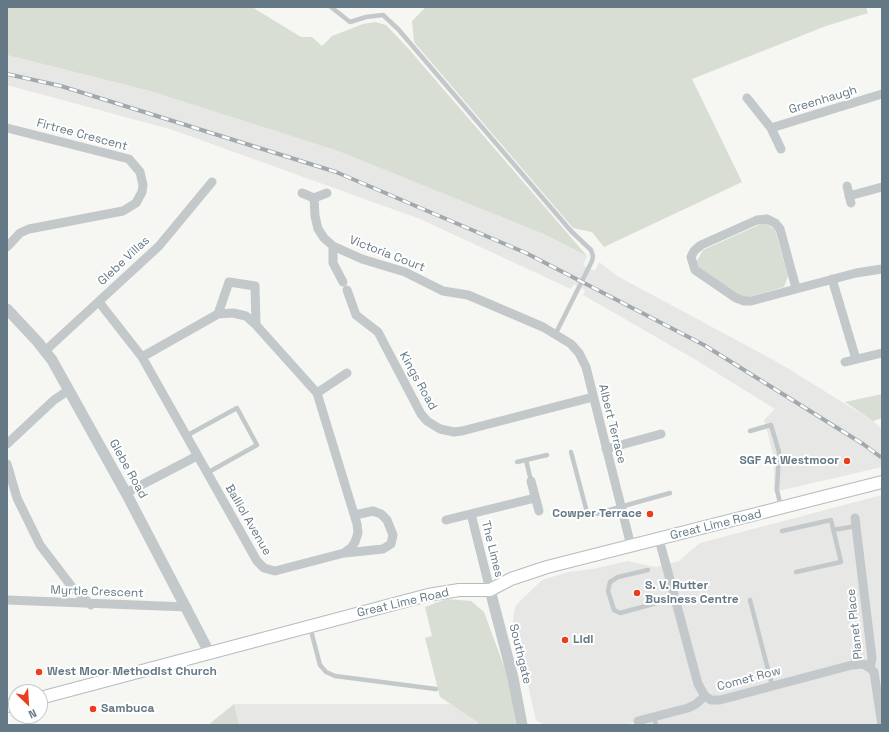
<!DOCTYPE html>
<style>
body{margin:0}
#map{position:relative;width:889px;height:732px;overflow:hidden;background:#f6f6f2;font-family:"Space Grotesk",sans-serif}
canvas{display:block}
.frame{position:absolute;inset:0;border:8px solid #647985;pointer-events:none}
.north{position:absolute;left:8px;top:684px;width:40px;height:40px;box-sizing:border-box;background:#fff;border:1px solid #c1c9ce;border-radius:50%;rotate:155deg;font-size:11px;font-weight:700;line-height:16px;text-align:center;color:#647985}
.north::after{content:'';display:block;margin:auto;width:14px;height:18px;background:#eb3e1d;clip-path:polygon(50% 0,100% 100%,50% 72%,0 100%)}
</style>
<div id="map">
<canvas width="889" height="732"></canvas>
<div class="frame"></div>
<div class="north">N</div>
</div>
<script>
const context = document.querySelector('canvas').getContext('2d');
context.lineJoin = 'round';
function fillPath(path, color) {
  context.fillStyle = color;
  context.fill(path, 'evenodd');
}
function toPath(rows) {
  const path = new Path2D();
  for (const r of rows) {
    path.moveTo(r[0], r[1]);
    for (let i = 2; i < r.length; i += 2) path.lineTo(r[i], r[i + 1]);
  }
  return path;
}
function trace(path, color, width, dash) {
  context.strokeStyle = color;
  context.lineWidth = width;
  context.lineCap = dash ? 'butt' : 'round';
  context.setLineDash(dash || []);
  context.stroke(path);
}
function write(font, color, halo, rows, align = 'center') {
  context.font = font + ' "Space Grotesk",sans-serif';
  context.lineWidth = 4;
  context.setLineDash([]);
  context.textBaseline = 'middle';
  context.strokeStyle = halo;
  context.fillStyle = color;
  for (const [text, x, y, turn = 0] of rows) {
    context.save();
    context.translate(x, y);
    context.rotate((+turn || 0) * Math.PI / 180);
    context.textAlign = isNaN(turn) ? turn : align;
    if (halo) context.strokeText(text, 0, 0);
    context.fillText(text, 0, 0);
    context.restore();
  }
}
const built = toPath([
 [7,55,150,91,338,151,546,235,587,256,583,265,595,271,599,262,619,277,779,363,873,421,882,429,882,467,774,492,774,457,764,420,775,409,696,360,583,295,585,290,574,284,571,289,420,219,173,130,7,85],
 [882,495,882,725,636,725,635,722,624,725,544,725,536,720,513,620,514,613,516,605,542,580,568,572,593,569,627,561,656,567,679,561,700,543],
 [234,704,489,704,491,725,239,725]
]);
const green = toPath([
 [7,7,252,7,301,37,312,37,322,46,332,36,363,24,375,22,386,25,407,47,587,256,546,235,338,151,150,91,7,55],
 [426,7,866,7,868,13,826,26,692,79,742,182,604,247,592,232,573,228,414,42,412,21],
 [766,223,775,230,788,276,784,287,748,297,743,297,737,295,699,269,697,261,703,250,761,224],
 [882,394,882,418,873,421,845,402],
 [446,599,471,601,484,612,509,680,516,725,478,725,478,722,440,697,425,638,432,636,425,607],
 [234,704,239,725,208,725]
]);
const service = toPath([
 [331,7,350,22,366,17,383,15,398,29,571,231,591,250,593,256,592,261,556,333],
 [750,431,771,425,779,452,777,490,781,507],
 [186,436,237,408,257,445,207,473],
 [571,452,588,516,670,493],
 [526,460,531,481],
 [517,462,547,455],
 [833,530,856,526],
 [782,531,831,520,841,562,796,572],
 [648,570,618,577,610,582,608,591,614,610,620,613,675,598],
 [750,600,772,685],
 [310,627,320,665,326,672,335,676,436,689],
 [654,717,656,725]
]);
const minor = toPath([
 [747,98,771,128,781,149],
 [7,128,129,159,140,172,143,185,142,192,136,203,123,211,29,229,20,233,7,247],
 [771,128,882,94],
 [847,186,851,203],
 [302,193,314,198,327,193],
 [849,196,882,187],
 [314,198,315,216,318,229,324,238,333,246,362,259,405,272,443,291,468,295,543,327,571,344,579,353,586,367,631,546],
 [333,246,333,263,343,282],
 [832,279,856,359],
 [796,288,780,229,775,223,767,219,757,220,701,245,694,251,691,257,695,270,736,298,744,301,751,301,856,273,882,269],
 [347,290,356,315,378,332,421,414,427,421,440,429,454,432,462,431,593,397],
 [99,302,142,357,257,561,264,568,275,571,344,553,351,548,355,542,358,533,357,524,317,393,256,325,246,316,233,313,218,314,142,357],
 [218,314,229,282,255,286,256,325],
 [46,350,159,246,212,182],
 [845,362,882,353],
 [317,393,347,373],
 [7,444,54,400,69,390],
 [606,449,661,434],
 [7,464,17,498,40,545,72,587,91,605],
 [531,481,539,511],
 [126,493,197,456],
 [471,514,490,590],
 [855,518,872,658,870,668],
 [446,520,535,498],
 [659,539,698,684,705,696,711,700,720,700,852,665,863,664,870,668,874,672,882,725],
 [345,553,383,549,391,544,393,535,387,520,381,514,373,511,355,515],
 [7,600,187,607],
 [638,721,688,708,696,704,705,696]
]);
const tertiary = toPath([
 [7,309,37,341,52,360,126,493,210,654],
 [490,590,513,678,522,725]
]);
const secondary = toPath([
 [40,698,428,595,459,590,490,590,511,579,547,567,882,482],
 [7,706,16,704]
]);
const rail = toPath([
 [7,74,61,86,336,172,526,253,704,345,863,444,882,458]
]);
const markers = [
 [847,461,4,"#eb3e1d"],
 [650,514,4,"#eb3e1d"],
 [637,593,4,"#eb3e1d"],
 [565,640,4,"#eb3e1d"],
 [39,672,4,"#eb3e1d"],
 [93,709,4,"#eb3e1d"]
];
const streetNames = [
 ["Greenhaugh",823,100,-17],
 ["Firtree Crescent",82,135,15],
 ["Victoria Court",387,254,21],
 ["Glebe Villas",124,261,-43],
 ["Kings Road",418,381,61],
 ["Albert Terrace",612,424,76],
 ["Glebe Road",128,469,61],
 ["Balliol Avenue",248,520,60],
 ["Great Lime Road",716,525,-14],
 ["The Limes",492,549,76],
 ["Myrtle Crescent",97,592,2],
 ["Great Lime Road",403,603,-13],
 ["Planet Place",855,624,-96],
 ["Southgate",520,654,76],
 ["Comet Row",749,679,-15]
];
const poiNames = [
 ["SGF At Westmoor",839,461,"right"],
 ["Cowper Terrace",642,514,"right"],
 ["S. V. Rutter",645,586],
 ["Business Centre",645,600],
 ["Lidl",573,640],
 ["West Moor Methodist Church",47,672],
 ["Sambuca",101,709]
];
fillPath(built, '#e7e8e6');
fillPath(green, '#d8ded3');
trace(secondary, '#b5bcbf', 14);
trace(service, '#c3c8ca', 4.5);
trace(minor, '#c3c8ca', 9);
trace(tertiary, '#c3c8ca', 11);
trace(secondary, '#fff', 12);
trace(rail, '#a1a9ae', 4);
trace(rail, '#fff', 2.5, [8]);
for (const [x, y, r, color] of markers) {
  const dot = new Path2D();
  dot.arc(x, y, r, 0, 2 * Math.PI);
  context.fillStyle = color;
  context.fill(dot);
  trace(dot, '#fff', 1.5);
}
write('12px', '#647985', '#fff', streetNames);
write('bold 12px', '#647985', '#fff', poiNames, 'left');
</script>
